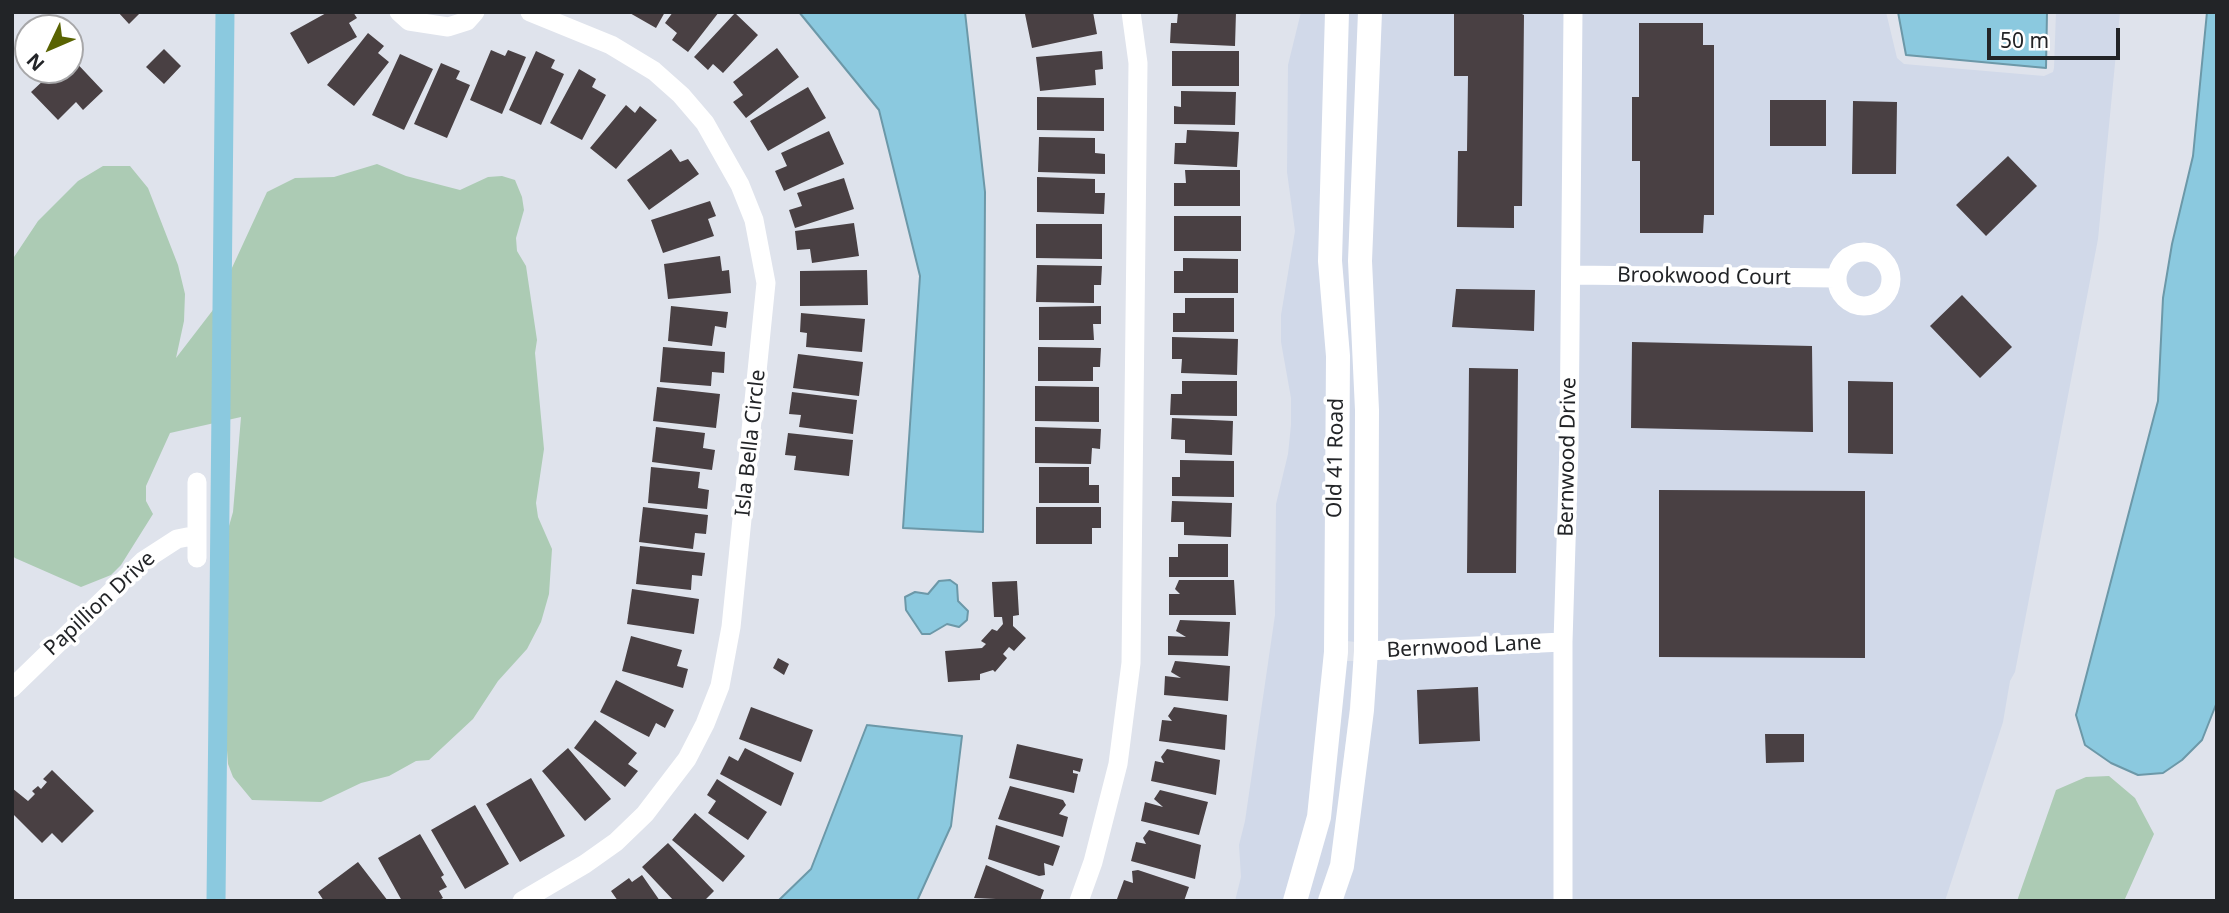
<!DOCTYPE html>
<style>
body{margin:0}
#map{position:relative;width:2229px;height:913px;overflow:hidden;background:#dfe3ec;font-family:"Noto Sans",sans-serif}
canvas{display:block}
.frame{position:absolute;inset:0;border:14px solid #222427;pointer-events:none}
.north{position:absolute;left:14px;top:14px;width:70px;height:70px;box-sizing:border-box;background:#fff;border:2px solid #a7a7a9;border-radius:50%;rotate:226deg;font-size:19px;font-weight:700;line-height:28px;text-align:center;color:#222427}
.north::after{content:'';display:block;margin:auto;width:24px;height:32px;background:#596302;clip-path:polygon(50% 0,100% 100%,50% 72%,0 100%)}
.scale{position:absolute;left:1987px;top:28px;width:133px;height:32px;box-sizing:border-box;border:4px solid #222427;border-top:0;padding-left:9px;font-size:21px;line-height:24px;white-space:nowrap;color:#222427;-webkit-text-stroke:5px #fff;paint-order:stroke}
</style>
<div id="map">
<canvas width="2229" height="913"></canvas>
<div class="frame"></div>
<div class="north">N</div>
<div class="scale">50 m</div>
</div>
<script>
const context = document.querySelector('canvas').getContext('2d');
context.lineJoin = 'round';
function fillPath(path, color) {
  context.fillStyle = color;
  context.fill(path, 'evenodd');
}
function toPath(rows) {
  const path = new Path2D();
  for (const r of rows) {
    if (r.length === 3) {
      path.moveTo(r[0] + r[2], r[1]);
      path.arc(r[0], r[1], r[2], 0, 2 * Math.PI);
      continue;
    }
    path.moveTo(r[0], r[1]);
    for (let i = 2; i < r.length; i += 2) path.lineTo(r[i], r[i + 1]);
  }
  return path;
}
function trace(path, color, width, dash) {
  context.strokeStyle = color;
  context.lineWidth = width;
  context.lineCap = dash ? 'butt' : 'round';
  context.setLineDash(dash || []);
  context.stroke(path);
}
function write(font, color, halo, rows, align = 'center') {
  context.font = font + ' "Noto Sans",sans-serif';
  context.lineWidth = 7;
  context.setLineDash([]);
  context.textBaseline = 'middle';
  context.strokeStyle = halo;
  context.fillStyle = color;
  for (const [text, x, y, turn = 0] of rows) {
    context.save();
    context.translate(x, y);
    context.rotate((+turn || 0) * Math.PI / 180);
    context.textAlign = isNaN(turn) ? turn : align;
    if (halo) context.strokeText(text, 0, 0);
    context.fillText(text, 0, 0);
    context.restore();
  }
}
const built = toPath([
 [1301,12,1327,12,1327,652,1309,816,1285,901,1235,901,1241,877,1239,845,1245,821,1275,615,1276,504,1288,454,1291,425,1291,398,1281,342,1281,315,1295,231,1287,172,1288,65],
 [1347,12,1360,12,1356,642,1346,641,1340,260],
 [1380,12,1886,12,1897,58,1904,64,2044,76,2053,72,2054,68,2056,12,2120,12,2098,239,2015,672,2010,681,2003,722,1945,901,1340,901,1348,876],
 [1346,661,1355,661,1332,865,1321,901,1305,901]
]);
const green = toPath([
 [377,164,406,176,460,190,488,177,502,176,515,180,522,197,524,210,516,238,517,251,526,266,537,340,535,353,544,449,536,503,538,517,552,549,549,594,541,622,527,649,498,681,473,719,429,760,416,761,389,776,361,783,321,802,252,800,233,777,228,764,221,670,221,655,228,641,224,599,228,555,225,540,233,512,241,417,170,433,146,486,146,501,153,514,121,565,111,575,81,587,15,558,12,555,12,260,38,221,78,181,103,166,130,166,148,188,178,265,185,294,184,321,176,358,226,293,225,283,267,192,295,178,334,177],
 [2109,776,2135,798,2154,834,2124,901,2017,901,2056,790,2086,777]
]);
const water = toPath([
 [799,12,965,12,985,192,983,532,903,528,920,276,879,110,799,12],
 [1898,12,2047,12,2046,68,1906,55,1898,12],
 [2207,12,2217,12,2217,702,2202,740,2182,760,2163,773,2138,775,2111,763,2085,745,2076,715,2158,401,2163,298,2172,244,2193,156,2207,12],
 [950,580,957,585,958,601,968,611,967,620,959,627,947,624,930,634,922,634,906,610,905,597,915,592,928,594,939,581,950,580],
 [867,725,962,736,951,826,917,901,778,901,811,869,867,725]
]);
const canal = toPath([
 [216,901,225,12]
]);
const building = toPath([
 [118,12,141,12,129,24],
 [328,12,353,12,357,18,349,23,357,37,308,64,290,33],
 [628,12,665,12,656,28],
 [673,12,719,12,688,52,672,40,677,33,665,23],
 [1033,12,1093,12,1097,34,1032,48,1025,14],
 [1178,12,1236,12,1235,46,1170,43,1171,23,1177,23],
 [1454,12,1518,12,1524,15,1522,206,1514,206,1514,228,1457,227,1458,151,1467,151,1468,76,1454,76],
 [735,13,758,35,723,73,713,64,708,70,694,57],
 [1639,23,1703,23,1703,45,1714,45,1714,215,1704,215,1703,233,1640,233,1640,161,1632,161,1632,97,1639,97],
 [368,33,384,46,378,53,389,62,354,106,327,85],
 [777,48,799,77,746,118,733,102,743,95,733,82],
 [164,49,181,66,164,84,146,67],
 [491,50,505,56,508,50,526,57,502,114,470,100],
 [536,51,555,60,551,68,564,74,541,125,509,110],
 [1102,51,1103,69,1095,70,1096,85,1040,91,1036,57],
 [1172,51,1239,51,1239,86,1172,86],
 [400,54,433,69,404,130,372,115],
 [70,56,103,91,83,110,76,102,58,120,31,92,45,79,49,82,55,77,52,72,54,70,70,70],
 [441,63,460,71,456,79,470,85,447,138,414,124],
 [579,69,596,79,592,87,606,95,582,140,550,123],
 [808,87,826,118,768,151,750,121],
 [1181,91,1236,92,1235,125,1174,124,1174,106,1181,107],
 [1037,97,1104,98,1104,131,1037,130],
 [1770,100,1826,100,1826,146,1770,146],
 [1853,101,1897,102,1896,174,1852,174],
 [626,105,635,113,640,106,657,120,616,169,590,148],
 [1187,130,1239,132,1237,167,1174,164,1175,143,1186,143],
 [829,131,844,164,784,191,775,171,787,166,781,153],
 [1039,137,1095,138,1095,153,1105,154,1105,174,1038,172],
 [671,149,680,162,688,159,699,174,649,210,627,180],
 [2008,156,2037,186,1986,236,1956,205],
 [1185,170,1240,170,1240,206,1174,206,1174,183,1186,183],
 [1037,177,1095,179,1095,193,1105,193,1104,214,1037,212],
 [844,178,854,209,795,228,789,210,802,206,797,193],
 [710,201,716,216,708,219,714,236,663,253,651,220],
 [1174,216,1241,216,1241,251,1174,251],
 [854,223,859,256,812,263,810,249,797,250,795,231],
 [1036,224,1102,224,1102,259,1036,258],
 [720,256,722,271,729,270,731,293,668,299,664,264],
 [1183,258,1238,259,1238,293,1174,293,1174,271,1183,271],
 [1037,265,1102,266,1101,285,1094,285,1094,303,1036,302],
 [867,270,868,305,800,306,800,271],
 [1456,289,1535,290,1534,331,1452,327],
 [1962,295,2012,347,1980,378,1930,326],
 [1185,298,1234,298,1234,332,1173,332,1173,313,1185,313],
 [671,306,728,312,726,328,715,326,712,346,668,341],
 [1101,306,1101,324,1093,324,1094,340,1039,340,1039,307],
 [801,313,865,319,862,352,806,347,807,333,800,332],
 [1172,337,1238,339,1237,375,1181,373,1182,359,1172,359],
 [1632,342,1812,346,1813,432,1631,428],
 [663,347,725,352,724,373,712,372,711,386,660,382],
 [1038,347,1101,348,1100,367,1093,367,1093,381,1038,381],
 [798,354,863,362,859,396,793,388],
 [1469,368,1518,369,1516,573,1467,573],
 [1182,381,1237,381,1237,416,1170,415,1171,394,1182,394],
 [1848,381,1893,382,1893,454,1848,453],
 [1035,386,1099,387,1099,422,1035,421],
 [657,387,720,394,716,428,653,421],
 [792,392,857,400,853,434,799,427,801,415,789,414],
 [1172,418,1233,421,1232,455,1185,453,1185,440,1171,439],
 [656,427,705,433,703,448,715,450,712,470,652,462],
 [1035,427,1101,429,1100,449,1092,448,1091,464,1035,463],
 [788,433,853,440,849,476,794,470,796,456,785,455],
 [1180,460,1234,461,1234,497,1172,496,1172,477,1180,477],
 [651,467,700,472,698,488,709,490,707,509,648,503],
 [1039,467,1089,467,1089,485,1099,485,1099,503,1039,503],
 [1659,490,1865,491,1865,658,1659,657],
 [1172,501,1232,503,1231,537,1184,535,1184,522,1171,522],
 [643,507,708,515,706,534,695,533,693,549,639,542],
 [1036,507,1101,507,1101,528,1092,528,1092,544,1036,544],
 [1178,544,1228,544,1228,577,1169,577,1169,557,1178,557],
 [640,546,705,553,702,576,692,575,691,590,636,584],
 [1179,580,1234,580,1236,615,1169,615,1169,594,1180,594,1175,589],
 [1017,581,1019,615,1013,616,1013,626,1026,638,1014,651,1009,647,1003,654,1007,658,995,672,993,670,980,674,980,680,948,682,945,651,982,648,986,644,981,641,992,629,997,631,1003,624,1002,617,994,617,992,582],
 [632,589,699,599,694,634,627,624],
 [1180,620,1230,622,1228,656,1168,655,1168,636,1186,637,1176,631],
 [631,636,682,650,677,666,688,669,683,688,622,671],
 [778,658,789,664,784,675,773,668],
 [1175,661,1230,666,1228,701,1164,695,1165,676,1181,678,1171,672],
 [616,680,674,710,665,728,656,723,649,737,600,712],
 [1478,687,1480,741,1419,744,1417,690],
 [751,707,813,730,801,762,739,739],
 [1174,707,1227,715,1225,750,1159,741,1162,720,1172,721,1168,716],
 [595,720,637,753,628,764,638,771,625,787,574,748],
 [1765,734,1804,734,1804,762,1766,763],
 [1017,744,1083,759,1080,772,1073,770,1073,773,1078,774,1074,793,1009,778],
 [568,748,611,799,585,821,542,771],
 [745,748,794,773,781,806,720,774,729,756,738,761],
 [1167,749,1220,760,1216,795,1151,781,1155,761,1164,763,1161,757],
 [52,770,94,811,62,843,52,833,42,843,12,813,12,788,28,801,35,794,32,791,38,786,41,789,47,782,43,779],
 [531,778,565,836,520,862,486,804],
 [717,779,767,812,748,840,708,813,716,801,707,795],
 [1010,786,1063,800,1066,805,1059,814,1068,817,1063,837,998,819],
 [1160,790,1208,802,1199,835,1141,821,1145,802,1163,807,1154,799],
 [475,805,509,864,465,889,431,830],
 [695,813,745,856,723,882,672,840],
 [996,825,1060,846,1053,866,1044,863,1045,875,1039,876,988,859],
 [1149,830,1201,845,1195,879,1131,861,1136,842,1146,844,1143,838],
 [420,834,444,875,441,877,447,887,439,891,443,898,437,901,402,901,378,858],
 [668,843,714,891,704,901,674,901,642,867],
 [358,862,388,901,324,901,318,892],
 [986,865,1044,890,1040,901,974,898],
 [1138,870,1189,887,1184,901,1117,899,1124,880,1133,883,1132,871],
 [642,875,660,901,618,901,611,891,629,878,632,882]
]);
const minor = toPath([
 [399,12,409,21,448,27,467,21,475,12],
 [1864,279,27],
 [1571,275,1836,278],
 [197,482,197,558],
 [1366,651,1563,642],
 [12,688,143,561,177,539,197,535],
 [522,901,585,864,616,842,645,814,687,759,705,724,720,686,731,627,766,283,754,220,740,185,705,123,681,95,654,71,611,45,530,12],
 [1079,901,1093,862,1118,764,1131,663,1138,63,1131,12],
 [1563,901,1563,642,1569,445,1573,12]
]);
const tertiary = toPath([
 [1295,901,1319,817,1336,652,1338,356,1330,261,1337,12],
 [1330,901,1342,866,1362,710,1366,651,1367,410,1360,261,1370,12]
]);
const streetNames = [
 ["Brookwood Court",1704,277,1],
 ["Isla Bella Circle",751,443,-84],
 ["Bernwood Drive",1568,457,-89],
 ["Old 41 Road",1336,458,-89],
 ["Papillion Drive",100,604,-43],
 ["Bernwood Lane",1464,647,-3]
];
fillPath(built, '#d1d9e9');
fillPath(green, '#accbb4');
fillPath(water, '#8bc9df');
trace(water, '#6c98a8', 2);
trace(canal, '#8bc9df', 19);
fillPath(building, '#494043');
trace(minor, '#fff', 19);
trace(tertiary, '#fff', 24);
write('21px', '#222427', '#fff', streetNames);
</script>
